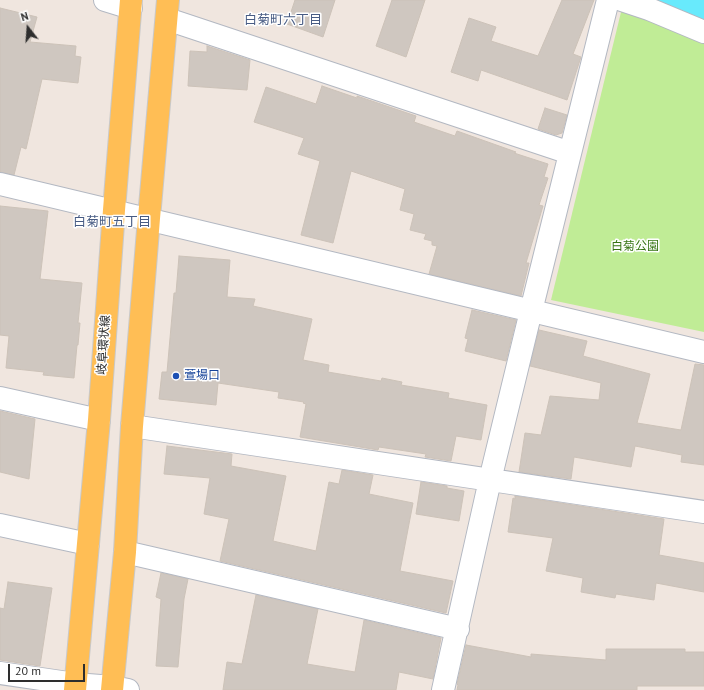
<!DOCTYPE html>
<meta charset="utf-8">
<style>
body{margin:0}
#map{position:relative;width:704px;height:690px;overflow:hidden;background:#f0e6df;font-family:"PT Sans",sans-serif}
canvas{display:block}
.north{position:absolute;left:8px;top:8px;width:40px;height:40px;-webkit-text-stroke:3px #fff;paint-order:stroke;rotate:343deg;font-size:11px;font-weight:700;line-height:16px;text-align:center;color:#2e2e2e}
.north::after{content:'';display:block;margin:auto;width:14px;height:18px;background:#2e2e2e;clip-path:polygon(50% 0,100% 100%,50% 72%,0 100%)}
.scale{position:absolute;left:8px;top:664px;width:77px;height:18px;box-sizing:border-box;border:2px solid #2e2e2e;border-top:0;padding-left:5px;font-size:12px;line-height:14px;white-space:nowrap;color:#2e2e2e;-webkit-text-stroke:3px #fff;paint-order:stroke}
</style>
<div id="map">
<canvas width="704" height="690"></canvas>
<div class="north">N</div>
<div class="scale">20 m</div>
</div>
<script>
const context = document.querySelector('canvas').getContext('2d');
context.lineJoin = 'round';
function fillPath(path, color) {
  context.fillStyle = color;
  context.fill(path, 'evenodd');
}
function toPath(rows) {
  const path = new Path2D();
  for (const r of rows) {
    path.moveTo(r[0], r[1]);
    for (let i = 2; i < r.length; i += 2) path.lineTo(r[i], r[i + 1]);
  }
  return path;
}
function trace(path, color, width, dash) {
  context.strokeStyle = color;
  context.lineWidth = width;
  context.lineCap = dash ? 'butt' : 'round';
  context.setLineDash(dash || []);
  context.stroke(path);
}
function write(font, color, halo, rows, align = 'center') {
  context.font = font + ' "PT Sans","Noto Sans JP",sans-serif';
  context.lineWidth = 3;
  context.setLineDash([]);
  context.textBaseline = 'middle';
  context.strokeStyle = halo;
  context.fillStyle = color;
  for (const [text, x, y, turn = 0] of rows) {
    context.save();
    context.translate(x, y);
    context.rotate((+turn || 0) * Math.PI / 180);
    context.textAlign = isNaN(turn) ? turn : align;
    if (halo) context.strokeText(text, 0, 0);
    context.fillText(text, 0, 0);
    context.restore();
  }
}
const green = toPath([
 [622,8,704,41,704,332,551,300]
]);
const river = toPath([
 [679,0,704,11]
]);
const building = toPath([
 [295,0,335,0,323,37,287,24,295,0],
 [392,0,425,0,406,57,376,46,392,0],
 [562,0,594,0,573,54,581,57,567,100,481,70,478,81,451,72,469,18,496,27,491,41,538,56,562,0],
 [0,8,37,17,30,42,76,46,75,56,81,57,78,83,42,79,26,149,21,147,14,175,0,172,0,8],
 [207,46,250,60,247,90,188,86,190,51,207,52,207,46],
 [322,86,357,98,357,96,416,116,414,122,455,136,457,131,516,152,514,153,548,164,544,177,548,178,539,205,543,206,526,263,529,263,521,296,429,274,437,246,432,245,432,241,424,239,426,234,410,230,414,214,400,210,405,189,351,171,333,243,301,235,320,161,298,154,304,138,254,122,266,87,316,104,322,86],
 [545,108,567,115,562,133,556,135,538,129,545,108],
 [0,206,48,211,40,279,82,283,78,323,80,323,78,345,77,345,74,378,43,375,44,372,6,368,9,336,0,335,0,206],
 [179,256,230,260,227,297,255,299,253,306,312,319,303,360,329,365,328,372,381,381,382,378,402,382,401,385,449,393,448,398,487,405,481,440,456,436,451,461,425,457,426,454,379,447,378,450,300,437,306,404,303,403,304,402,278,398,279,392,218,383,216,405,159,399,162,372,167,372,174,293,176,293,179,256],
 [472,310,516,320,506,361,465,351,468,339,465,338,472,310],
 [539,330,587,341,583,356,650,374,637,423,681,430,695,364,704,365,704,465,681,462,682,455,635,446,631,467,574,457,571,479,519,472,525,433,541,435,550,396,599,400,601,383,530,366,539,330],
 [0,411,35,419,29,479,0,472,0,411],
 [167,446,232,454,231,466,286,476,273,541,316,551,329,482,339,484,342,470,373,475,369,494,413,503,400,571,453,581,446,613,220,561,229,519,204,514,210,478,164,474,167,446],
 [421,482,447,486,447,488,464,491,459,521,416,514,421,482],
 [515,496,664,519,659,555,704,563,704,592,656,583,654,600,616,594,615,598,581,592,583,578,546,571,553,538,508,532,513,498,515,499,515,496],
 [161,573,188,579,184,599,178,667,156,666,161,599,156,597,161,573],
 [8,582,52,588,40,666,0,660,0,608,4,609,8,582],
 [256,595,318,609,307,664,355,672,364,620,441,638,433,679,399,672,396,690,223,690,227,662,242,664,256,595],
 [466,645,531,657,531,654,606,660,606,649,685,649,685,652,704,652,704,686,637,686,637,690,457,690,458,685,457,684,466,645]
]);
const minor = toPath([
 [105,0,131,8],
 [622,0,649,9,704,32],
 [167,19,570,153],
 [0,184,704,352],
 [0,398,99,420],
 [132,426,704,512],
 [0,525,88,544],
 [125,552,458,629],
 [0,673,75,684,113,687,128,690],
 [443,690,490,480,531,311,608,0]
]);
const primary = toPath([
 [75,690,99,420,114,210,131,0],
 [112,690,125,552,132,426,149,218,168,0]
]);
const markers = [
 [176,376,4,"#1a4fb4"]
];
const parkNames = [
 ["白菊公園",635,247]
];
const streetNames = [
 ["岐阜環状線",104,345,-86]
];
const transitNames = [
 ["萱場口",184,376]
];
const neighbourhoodNames = [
 ["白菊町六丁目",283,20],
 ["白菊町五丁目",112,222]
];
fillPath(green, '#c0ec96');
trace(river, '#68eafc', 46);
fillPath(building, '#cfc7c0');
trace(building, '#ccc2b8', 1);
trace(minor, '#b3b8c2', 24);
trace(primary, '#c9c9c9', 24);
trace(minor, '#fff', 22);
trace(primary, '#ffbe55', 22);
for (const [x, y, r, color] of markers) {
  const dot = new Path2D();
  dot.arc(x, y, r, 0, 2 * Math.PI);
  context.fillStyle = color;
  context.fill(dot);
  trace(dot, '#fff', 1.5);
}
write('12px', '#367513', '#fff', parkNames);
write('12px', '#2e2e2e', '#fff', streetNames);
write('12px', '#164399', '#fff', transitNames, 'left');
write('13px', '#485c84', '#fff', neighbourhoodNames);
</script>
